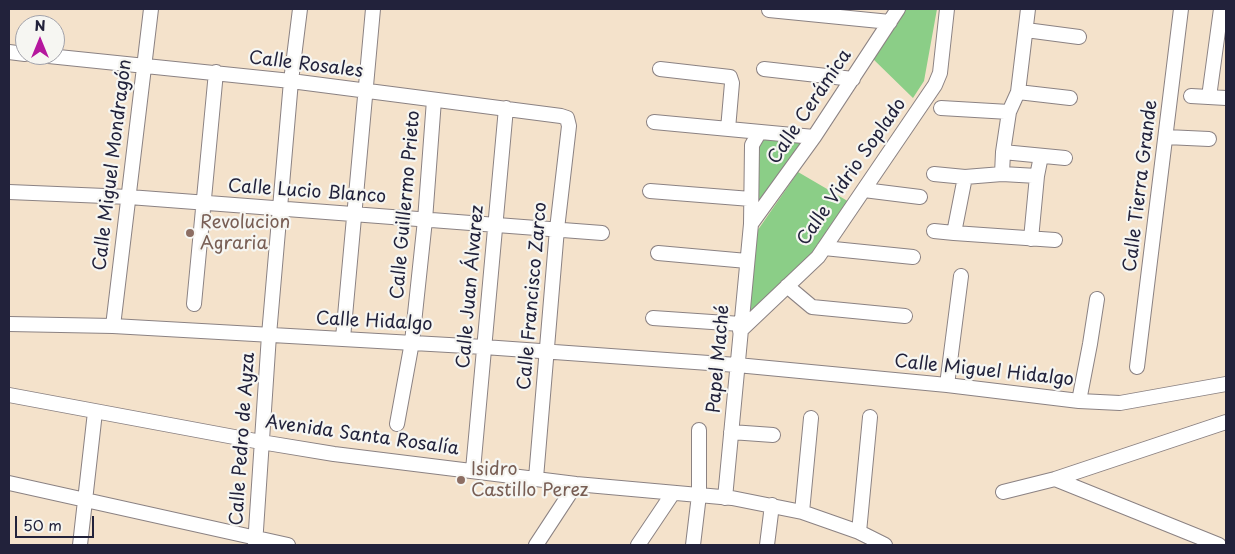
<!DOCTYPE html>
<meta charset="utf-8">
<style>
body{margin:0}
#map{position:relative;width:1235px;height:554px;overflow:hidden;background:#f4e2cb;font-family:"Playpen Sans",sans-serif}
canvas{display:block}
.frame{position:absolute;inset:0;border:10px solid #22223b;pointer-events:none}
.north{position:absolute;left:15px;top:15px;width:50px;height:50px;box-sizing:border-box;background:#f6f6f2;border:1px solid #a1a1a9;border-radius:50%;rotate:0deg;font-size:14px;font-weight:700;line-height:20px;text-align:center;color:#22223b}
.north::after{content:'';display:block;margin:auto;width:18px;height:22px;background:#b5179e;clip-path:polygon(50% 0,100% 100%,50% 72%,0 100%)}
.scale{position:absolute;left:15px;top:516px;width:79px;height:22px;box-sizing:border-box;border:2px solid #22223b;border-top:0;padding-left:6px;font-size:15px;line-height:18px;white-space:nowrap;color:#22223b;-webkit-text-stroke:4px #f6f6f2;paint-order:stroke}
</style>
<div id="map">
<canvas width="1235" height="554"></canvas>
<div class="frame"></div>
<div class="north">N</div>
<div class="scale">50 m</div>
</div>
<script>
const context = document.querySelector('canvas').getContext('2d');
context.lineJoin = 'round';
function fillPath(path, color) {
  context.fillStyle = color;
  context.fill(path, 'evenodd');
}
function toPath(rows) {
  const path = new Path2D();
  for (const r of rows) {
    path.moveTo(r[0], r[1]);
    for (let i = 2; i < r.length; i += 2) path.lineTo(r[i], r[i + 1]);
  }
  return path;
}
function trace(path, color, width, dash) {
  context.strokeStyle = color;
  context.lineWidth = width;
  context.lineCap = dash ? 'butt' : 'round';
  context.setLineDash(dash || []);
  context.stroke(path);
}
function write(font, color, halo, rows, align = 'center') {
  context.font = font + ' "Playpen Sans",sans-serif';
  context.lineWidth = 4.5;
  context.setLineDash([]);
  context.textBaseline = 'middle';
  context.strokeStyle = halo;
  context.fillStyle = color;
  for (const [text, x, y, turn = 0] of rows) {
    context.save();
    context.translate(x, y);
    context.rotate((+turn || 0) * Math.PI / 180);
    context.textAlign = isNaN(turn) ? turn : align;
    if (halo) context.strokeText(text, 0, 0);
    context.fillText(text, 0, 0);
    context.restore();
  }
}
const green = toPath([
 [901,9,937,9,924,81,913,98,871,57],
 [760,134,805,140,753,215,752,191],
 [798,172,851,203,817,251,747,315,753,237]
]);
const minor = toPath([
 [769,10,890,22],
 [1026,30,1079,37],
 [9,52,25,54],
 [39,55,291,81,561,116,567,118,569,126,557,229,536,478],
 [660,69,730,77,732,83,728,129],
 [764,69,853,79],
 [1018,92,1070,98],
 [1191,96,1226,98],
 [1209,97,1221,9],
 [941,108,1009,112],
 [654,122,814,137],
 [1166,137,1209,139],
 [1003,152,1065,158],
 [934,174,965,177,1002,174,1037,176],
 [1002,174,1003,152,1009,112,1018,92,1028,9],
 [864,190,920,197],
 [650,191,751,199],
 [9,192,129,197,602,233],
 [751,224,814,137,898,9],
 [934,231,954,233,1055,240],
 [954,233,965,177],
 [1031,239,1037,176,1041,156],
 [824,248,913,257],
 [658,253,747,261],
 [787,286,812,307,905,316],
 [194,304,216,72],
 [653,318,741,324],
 [9,324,113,326,484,347,737,365,947,385,1079,401,1120,403,1226,384],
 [113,326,151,9],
 [740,331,818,257,935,85,940,73,947,9],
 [343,338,373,9],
 [1137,367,1181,9],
 [947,385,961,276],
 [9,395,261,442,334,454,576,484,732,498,802,512,859,532,885,545],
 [1079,401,1090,344,1097,299],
 [397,424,412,342,425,220,434,100],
 [731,432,773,435],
 [473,470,506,108],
 [1055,479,1219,545],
 [9,483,288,545],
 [1003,492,1055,479,1226,422],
 [725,498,751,224,752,145,759,133],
 [802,512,811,418],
 [859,532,870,417],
 [80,545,95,412],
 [255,545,269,335,291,81,300,9],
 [536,545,576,484],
 [638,545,673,493],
 [693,545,699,495,699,430],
 [767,545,772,505]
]);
const markers = [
 [190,233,5,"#8d6e63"],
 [461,480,5,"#8d6e63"]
];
const streetNames = [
 ["Calle Rosales",306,65,7],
 ["Calle Cerámica",810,107,-56],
 ["Calle Miguel Mondragón",113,165,-83],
 ["Calle Vidrio Soplado",852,172,-55],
 ["Calle Tierra Grande",1141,186,-83],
 ["Calle Lucio Blanco",307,192,4],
 ["Calle Guillermo Prieto",406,205,-85],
 ["Calle Juan Álvarez",471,287,-85],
 ["Calle Francisco Zarco",533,296,-85],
 ["Calle Hidalgo",374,322,3],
 ["Papel Maché",719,359,-85],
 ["Calle Miguel Hidalgo",984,371,6],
 ["Avenida Santa Rosalía",362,436,8],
 ["Calle Pedro de Ayza",243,439,-86]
];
const educationNames = [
 ["Revolucion",200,223],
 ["Agraria",200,244],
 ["Isidro",471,470],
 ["Castillo Perez",471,491]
];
fillPath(green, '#8bce87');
trace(minor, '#8b8283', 16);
trace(minor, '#fff', 14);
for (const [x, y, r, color] of markers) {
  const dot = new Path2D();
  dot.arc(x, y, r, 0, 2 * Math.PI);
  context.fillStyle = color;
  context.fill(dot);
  trace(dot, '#f6f6f2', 2);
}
write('18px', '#22223b', '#f6f6f2', streetNames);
write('18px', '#785e54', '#f6f6f2', educationNames, 'left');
</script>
